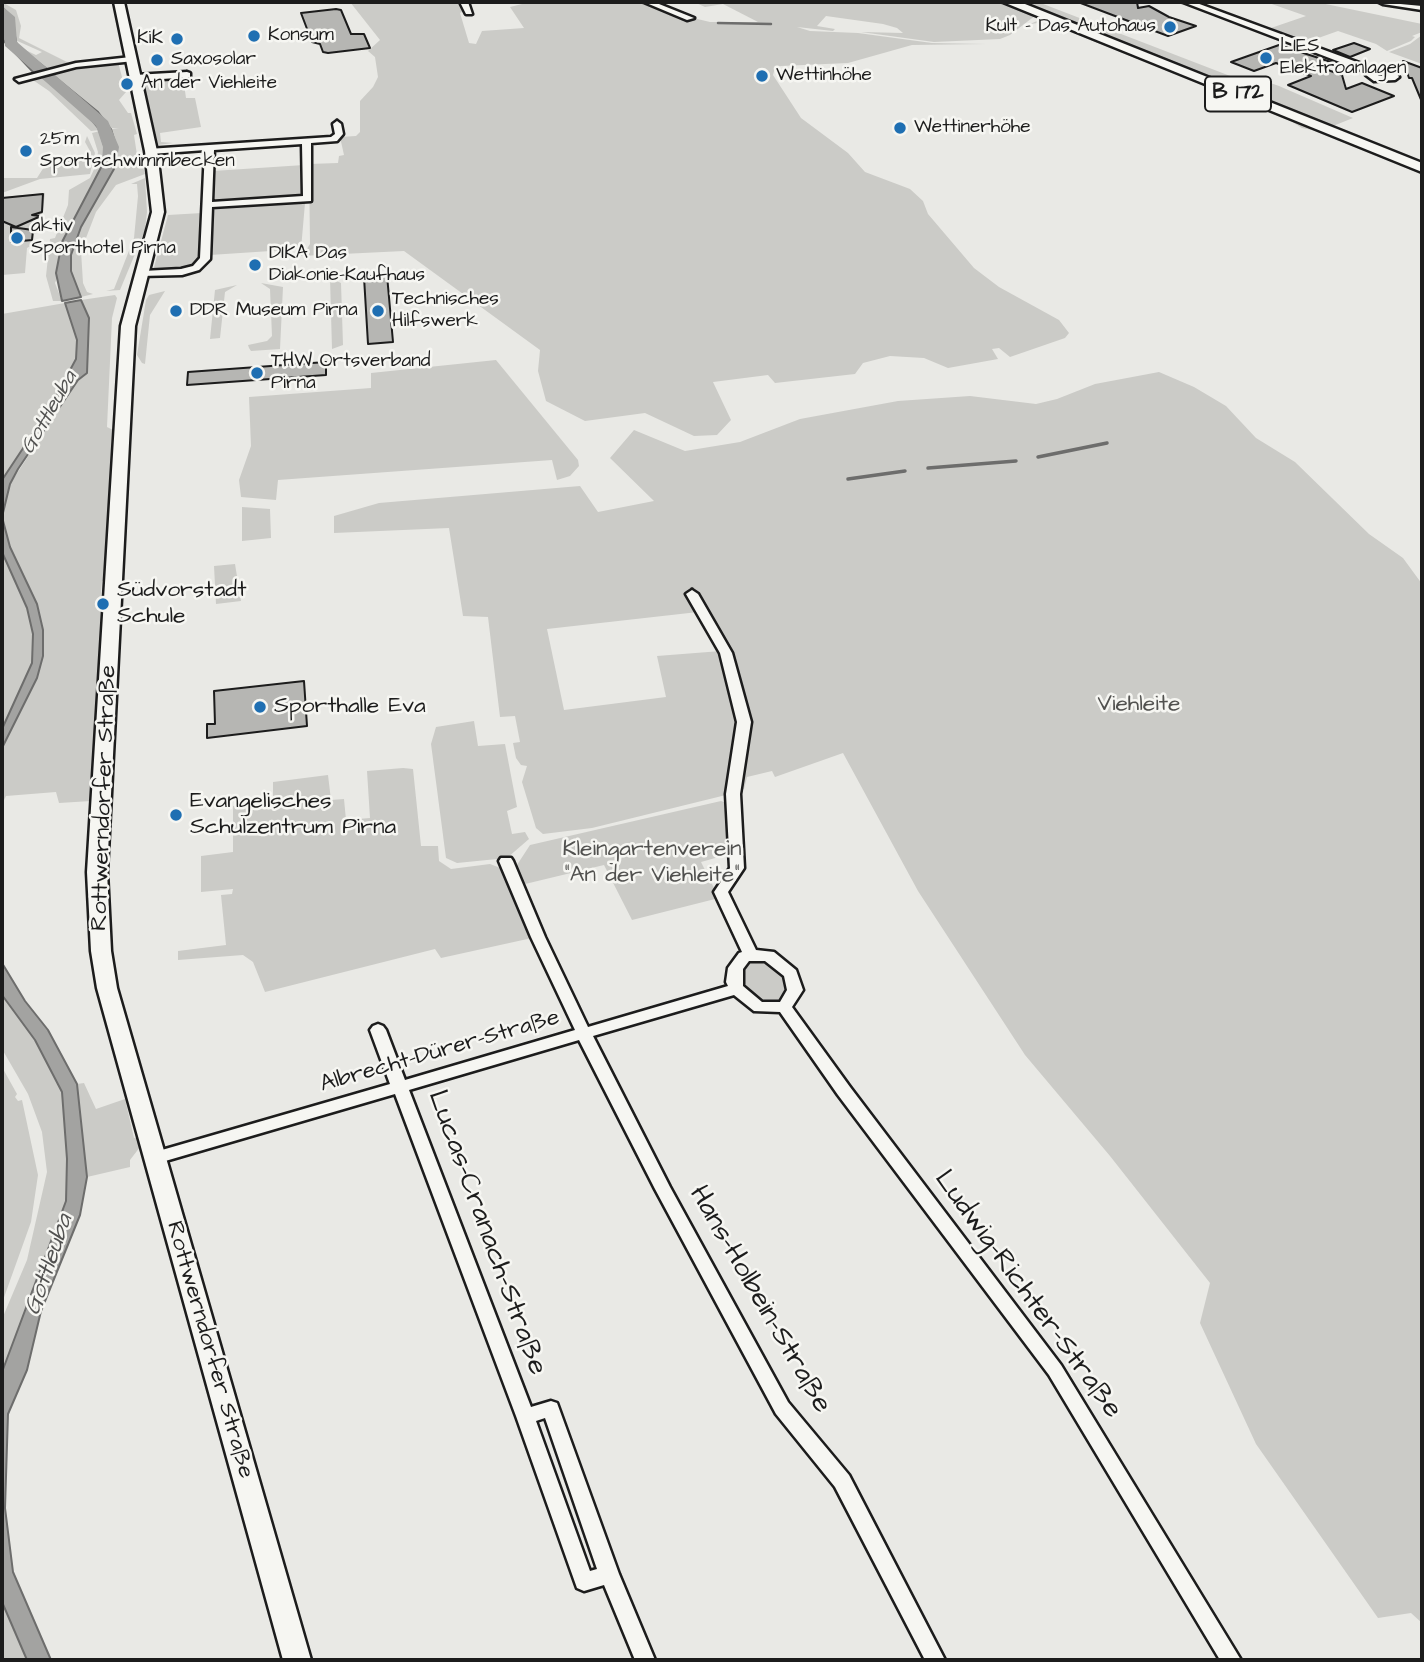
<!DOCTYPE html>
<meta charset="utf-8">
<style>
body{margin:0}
#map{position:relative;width:1424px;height:1662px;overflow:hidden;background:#e9e9e5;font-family:"Architects Daughter",sans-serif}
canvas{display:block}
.frame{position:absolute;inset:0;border:4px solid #1c1c1c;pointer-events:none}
</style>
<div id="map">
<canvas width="1424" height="1662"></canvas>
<div class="frame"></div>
</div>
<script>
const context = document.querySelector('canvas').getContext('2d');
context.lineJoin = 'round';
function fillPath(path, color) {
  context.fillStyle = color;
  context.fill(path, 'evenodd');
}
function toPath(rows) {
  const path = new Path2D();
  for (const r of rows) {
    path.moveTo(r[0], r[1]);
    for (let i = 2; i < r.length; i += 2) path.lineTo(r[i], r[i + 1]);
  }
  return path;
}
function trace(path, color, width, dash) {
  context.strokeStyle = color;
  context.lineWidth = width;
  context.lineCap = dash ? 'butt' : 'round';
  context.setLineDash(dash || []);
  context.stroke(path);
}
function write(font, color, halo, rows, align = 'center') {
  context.font = font + ' "Architects Daughter",sans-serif';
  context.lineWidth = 5;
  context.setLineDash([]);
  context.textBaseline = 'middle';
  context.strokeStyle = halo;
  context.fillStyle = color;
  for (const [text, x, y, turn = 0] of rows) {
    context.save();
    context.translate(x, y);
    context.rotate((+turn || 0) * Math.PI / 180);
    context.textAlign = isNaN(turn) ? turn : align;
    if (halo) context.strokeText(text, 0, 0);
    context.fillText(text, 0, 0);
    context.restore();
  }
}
const green = toPath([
 [2,2,16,10,21,26,19,38,71,64,47,69,37,64,17,46,36,55,42,52,13,39,11,17,2,7],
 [350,2,461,2,465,10,460,13,469,43,476,44,482,31,524,28,510,7,530,2,646,2,668,12,710,22,758,22,723,4,705,7,694,2,1002,2,1036,15,1010,35,1000,39,934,42,861,32,903,33,897,28,883,24,826,16,817,26,835,29,833,31,797,27,810,31,858,33,932,43,986,44,912,45,848,63,781,66,775,68,773,75,801,118,848,153,865,172,910,189,923,201,928,214,974,268,999,287,1059,320,1069,333,1065,338,1010,357,999,348,992,349,998,359,948,368,924,358,890,356,863,363,855,374,775,383,768,375,713,382,731,420,717,435,694,436,645,413,585,421,546,401,538,371,540,350,404,251,301,256,299,253,305,252,310,244,309,164,338,163,339,156,344,155,340,137,356,136,360,132,360,101,373,87,378,77,375,57,368,51,380,40],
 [1015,2,1038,2,1238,79,1256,78,1279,86,1353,118,1333,126,1422,161,1422,165],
 [1266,2,1316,2,1422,24,1422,32,1412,36,1415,37,1411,41,1387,51,1376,44,1338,31,1307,42,1271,28,1306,16],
 [1044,18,1422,170,1422,173,1322,132,1302,128,1286,118,1046,22,1030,24],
 [1422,35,1422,64,1389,52,1410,44],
 [118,62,126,92,119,100,128,113,131,113,137,134,134,135,137,155,140,156,145,174,116,185,96,212,81,251,83,283,87,292,93,294,81,297,71,271,71,255,81,227,114,169,116,146,111,129,119,128,110,128,50,73],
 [40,75,85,112,100,130,91,131,49,91,30,78],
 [183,77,186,98,195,98,201,127,160,133,161,142,173,143,158,145,143,79],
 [100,131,107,156,55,283,62,301,53,301,46,276,50,239,55,238,68,205,69,190,90,178,96,165,98,152,92,133],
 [87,136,95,153,90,174,40,179,2,193,2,178,37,178,44,167,55,166,58,161,83,161,90,151,85,142],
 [304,165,303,197,211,203,213,171],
 [145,178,147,212,145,230,120,290,106,291,114,289,134,238,138,196,137,184,131,184],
 [45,193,42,217,35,220,34,229,42,231,34,234,32,245,27,248,25,273,2,275,2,197],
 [300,201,305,203,301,249,210,255,211,206],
 [202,213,200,260,193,267,183,269,153,271,168,215],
 [330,278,341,283,343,345,332,349],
 [261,283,283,287,280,349,251,351,249,348,248,345,267,341,272,336,270,289],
 [237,285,225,292,220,338,210,339,215,290],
 [165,291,150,315,145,364,142,363,137,355,146,300,149,295],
 [115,295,117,298,112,318,107,427,115,431,107,580,102,581,100,605,105,606,91,801,59,803,56,792,6,796,2,804,2,748,37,678,43,656,37,604,10,547,2,517,10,484,78,380,84,376,89,318,81,300],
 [65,303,77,340,76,359,49,409,2,480,2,314],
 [496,360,578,460,579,466,570,476,557,480,552,460,278,480,276,500,241,497,239,480,251,446,249,397,371,388,371,373],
 [1159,372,1194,387,1226,406,1256,438,1295,462,1369,534,1403,558,1422,584,1422,1623,1411,1613,1378,1618,1256,1444,1200,1323,1210,1283,1110,1156,1025,1055,918,891,843,753,775,777,772,771,747,777,744,789,739,790,748,722,746,705,728,650,692,590,689,592,698,612,547,629,564,710,666,697,657,656,721,651,740,722,726,795,592,828,543,834,536,828,522,782,527,766,521,765,516,758,513,743,520,742,515,716,500,717,488,617,463,616,449,528,334,533,334,516,379,503,580,486,598,512,654,501,610,458,634,430,685,451,740,442,800,419,898,401,970,396,1036,404,1057,399,1095,384],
 [242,507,270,509,271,538,242,541],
 [2,552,27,608,33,634,32,663,27,679,2,729],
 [235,564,241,601,216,604,214,566],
 [474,721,478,746,505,744,517,807,507,811,512,834,525,832,529,839,507,858,457,863,446,858,431,744,436,727],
 [403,768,413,769,421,846,438,846,439,861,451,869,490,864,503,869,532,938,441,958,435,949,265,992,253,962,243,955,178,960,178,951,226,945,221,895,232,894,233,889,201,892,201,856,233,852,233,806,273,801,273,782,328,775,331,800,344,799,346,820,370,818,367,771],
 [721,801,729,804,733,853,701,862,719,898,632,920,604,865,521,885,515,868,530,845],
 [768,959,791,982,782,1003,761,1005,740,983,740,970,746,961],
 [2,995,35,1040,62,1091,67,1159,66,1201,2,1372,2,1319,27,1260,47,1172,42,1132,28,1094,2,1049],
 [2,1067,17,1094,15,1097,18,1101,22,1100,38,1175,31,1222,2,1303],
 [84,1083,96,1109,125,1099,134,1138,140,1137,140,1147,130,1160,130,1167,87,1177,77,1084],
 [2,1602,27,1660,2,1660]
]);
const water = toPath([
 [2,7,11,17,17,46,47,69,34,73,2,39,2,7],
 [50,73,98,112,110,128,100,130,85,112,40,75,50,73],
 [111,129,116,146,114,169,81,227,71,255,71,271,81,297,62,301,56,273,62,242,107,156,100,131,111,129],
 [81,300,89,318,87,373,78,380,18,469,10,484,2,517,10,547,37,604,43,630,43,656,37,678,2,748,2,729,32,663,33,634,27,608,2,552,2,480,49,409,76,359,77,340,65,303,81,300],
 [2,963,25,1001,48,1030,77,1084,87,1177,80,1215,41,1311,27,1370,8,1414,5,1508,13,1572,51,1660,27,1660,2,1602,2,1372,66,1201,67,1159,62,1092,35,1040,2,995,2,963]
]);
const streamFar1 = toPath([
 [718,23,771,24]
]);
const stream = toPath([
 [1038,457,1107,443],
 [928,468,1016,461],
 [848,479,905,471]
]);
const river = toPath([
 [2,6,15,17,17,42,108,121,119,147,116,166,110,168,102,163,103,147,96,126,5,46,2,6]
]);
const building = toPath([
 [1078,2,1137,2,1138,8,1149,6,1169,17,1196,26,1168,36,1078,2],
 [336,9,341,10,351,34,364,34,370,48,328,53,323,52,320,44,312,42,301,13,336,9],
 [1354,43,1370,49,1350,57,1333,50,1354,43],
 [1279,45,1334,63,1322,68,1342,75,1346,89,1362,83,1394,96,1352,112,1288,85,1311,76,1276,63,1254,71,1231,62,1279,45],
 [1403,61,1422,68,1422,102,1412,78,1409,78,1403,61],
 [43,194,42,212,32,215,41,216,16,227,2,221,2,198,43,194],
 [11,227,33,230,32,240,11,242,11,227],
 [387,275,393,342,368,344,364,277,387,275],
 [326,362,326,375,187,385,188,372,326,362],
 [304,681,307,726,207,738,207,724,215,724,214,691,304,681]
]);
const minor = toPath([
 [460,2,468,2,472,14,466,14,460,2],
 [644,2,654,2,694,18,687,20,644,2],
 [1183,2,1194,2,1373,68,1394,70,1399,77,1395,80,1374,81,1366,75,1366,72,1183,2],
 [1375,73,1377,73,1389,75,1379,76,1375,73],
 [1379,2,1422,6,1422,10,1383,4,1379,2],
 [131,57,134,57,134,61,76,67,19,82,15,79,76,63,131,57],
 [187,72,190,73,190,77,135,81,131,78,135,75,187,72],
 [337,121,341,124,343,134,337,141,311,143,311,201,212,207,210,259,199,270,182,275,140,276,138,274,143,271,181,269,193,266,200,258,205,150,151,154,148,153,148,149,331,137,335,134,333,124,337,121],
 [302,144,303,196,212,202,214,150,302,144],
 [692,590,698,594,732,653,751,722,740,794,744,868,728,892,756,950,774,952,796,970,803,990,792,1007,850,1087,1061,1365,1241,1660,1220,1660,1049,1375,838,1095,780,1012,754,1011,734,995,593,1036,670,1187,788,1402,849,1475,945,1660,925,1660,835,1487,776,1414,655,1189,579,1040,409,1090,531,1407,551,1401,557,1403,619,1574,655,1660,635,1660,604,1585,584,1591,577,1588,516,1416,395,1094,155,1164,149,1162,147,1158,149,1154,155,1152,390,1084,370,1030,373,1026,378,1024,383,1026,386,1030,405,1080,575,1030,531,937,499,861,501,858,511,858,513,861,545,937,588,1027,728,986,726,982,728,968,739,953,742,952,714,892,730,868,726,794,737,722,720,653,686,594,692,590],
 [749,961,765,961,784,976,787,990,780,1002,762,1002,743,986,743,969,749,961],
 [545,1418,597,1569,590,1571,536,1421,545,1418]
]);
const secondary = toPath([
 [114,2,124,2,157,151,164,212,135,326,107,872,111,951,117,988,311,1660,283,1660,97,988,91,951,87,872,121,326,152,212,145,151,114,2]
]);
const primary = toPath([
 [1003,2,1020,2,1422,163,1422,172,1003,2]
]);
const markers = [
 [1170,27,7,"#1f6fb2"],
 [254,36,7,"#1f6fb2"],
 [177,39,7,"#1f6fb2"],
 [1266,58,7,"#1f6fb2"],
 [157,60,7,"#1f6fb2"],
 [762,76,7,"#1f6fb2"],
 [127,84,7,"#1f6fb2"],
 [900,128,7,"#1f6fb2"],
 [26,151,7,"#1f6fb2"],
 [17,238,7,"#1f6fb2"],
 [255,265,7,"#1f6fb2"],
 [176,311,7,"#1f6fb2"],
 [378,311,7,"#1f6fb2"],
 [257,373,7,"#1f6fb2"],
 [103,604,7,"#1f6fb2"],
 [260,707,7,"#1f6fb2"],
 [176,815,7,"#1f6fb2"]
];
const farPoinames = [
 ["Kult - Das Autohaus",1156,27,"right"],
 ["Konsum",268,36],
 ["KiK",163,39,"right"],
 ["LIES",1280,47],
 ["Elektroanlagen",1280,69],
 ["Saxosolar",171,60],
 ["Wettinhöhe",776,76],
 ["An der Viehleite",141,84],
 ["Wettinerhöhe",914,128],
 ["25m",40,140],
 ["Sportschwimmbecken",40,162],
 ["aktiv",31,227],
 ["Sporthotel Pirna",31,249],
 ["DIKA Das",269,254],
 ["Diakonie-Kaufhaus",269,276],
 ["Technisches",392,300],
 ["Hilfswerk",392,322],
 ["DDR Museum Pirna",190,311],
 ["THW Ortsverband",271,362],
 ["Pirna",271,384]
];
const shields = [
 [1238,94,66]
];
const shieldNames = [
 ["B 172",1238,94]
];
const farWaternames = [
 ["Gottleuba",50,413,-60]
];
const poiNames = [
 ["Südvorstadt",117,591],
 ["Schule",117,617],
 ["Sporthalle Eva",274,707],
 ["Evangelisches",190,802],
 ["Schulzentrum Pirna",190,828]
];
const parkNames = [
 ["Viehleite",1139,705],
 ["Kleingartenverein",652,850],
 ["“An der Viehleite\"",652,876]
];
const streetNames = [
 ["Rottwerndorfer Straße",105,798,-88],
 ["Albrecht-Dürer-Straße",440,1052,-16],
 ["Rottwerndorfer Straße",209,1350,74]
];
const waterNames = [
 ["Gottleuba",50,1265,-71]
];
const nearStreetnames = [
 ["Lucas-Cranach-Straße",486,1233,70],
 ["Ludwig-Richter-Straße",1027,1295,54],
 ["Hans-Holbein-Straße",759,1300,60]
];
fillPath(green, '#cbcbc7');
fillPath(water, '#a3a3a1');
trace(water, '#6d6d6c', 2);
trace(streamFar1, '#6d6d6c', 2.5);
trace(stream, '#6d6d6c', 3.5);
fillPath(river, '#a3a3a1');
fillPath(building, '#b6b6b3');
trace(building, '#1c1c1c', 2);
trace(minor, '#1c1c1c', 5);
trace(secondary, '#1c1c1c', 5);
trace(primary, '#1c1c1c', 5);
fillPath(minor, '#f6f6f2');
fillPath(secondary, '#f6f6f2');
fillPath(primary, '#f6f6f2');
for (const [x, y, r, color] of markers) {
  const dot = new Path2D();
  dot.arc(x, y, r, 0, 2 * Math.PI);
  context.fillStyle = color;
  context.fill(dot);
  trace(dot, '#f6f6f2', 2.5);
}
write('19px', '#1c1c1c', '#f6f6f2', farPoinames, 'left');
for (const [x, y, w] of shields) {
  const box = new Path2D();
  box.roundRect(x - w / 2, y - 17.5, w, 35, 5);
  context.fillStyle = '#f6f6f2';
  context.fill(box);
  trace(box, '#1c1c1c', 2);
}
write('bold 21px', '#1c1c1c', null, shieldNames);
write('italic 21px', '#525251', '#f6f6f2', farWaternames);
write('23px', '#1c1c1c', '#f6f6f2', poiNames, 'left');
write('23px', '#51514f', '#f6f6f2', parkNames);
write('23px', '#1c1c1c', '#f6f6f2', streetNames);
write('italic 24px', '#525251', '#f6f6f2', waterNames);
write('28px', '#1c1c1c', '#f6f6f2', nearStreetnames);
</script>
